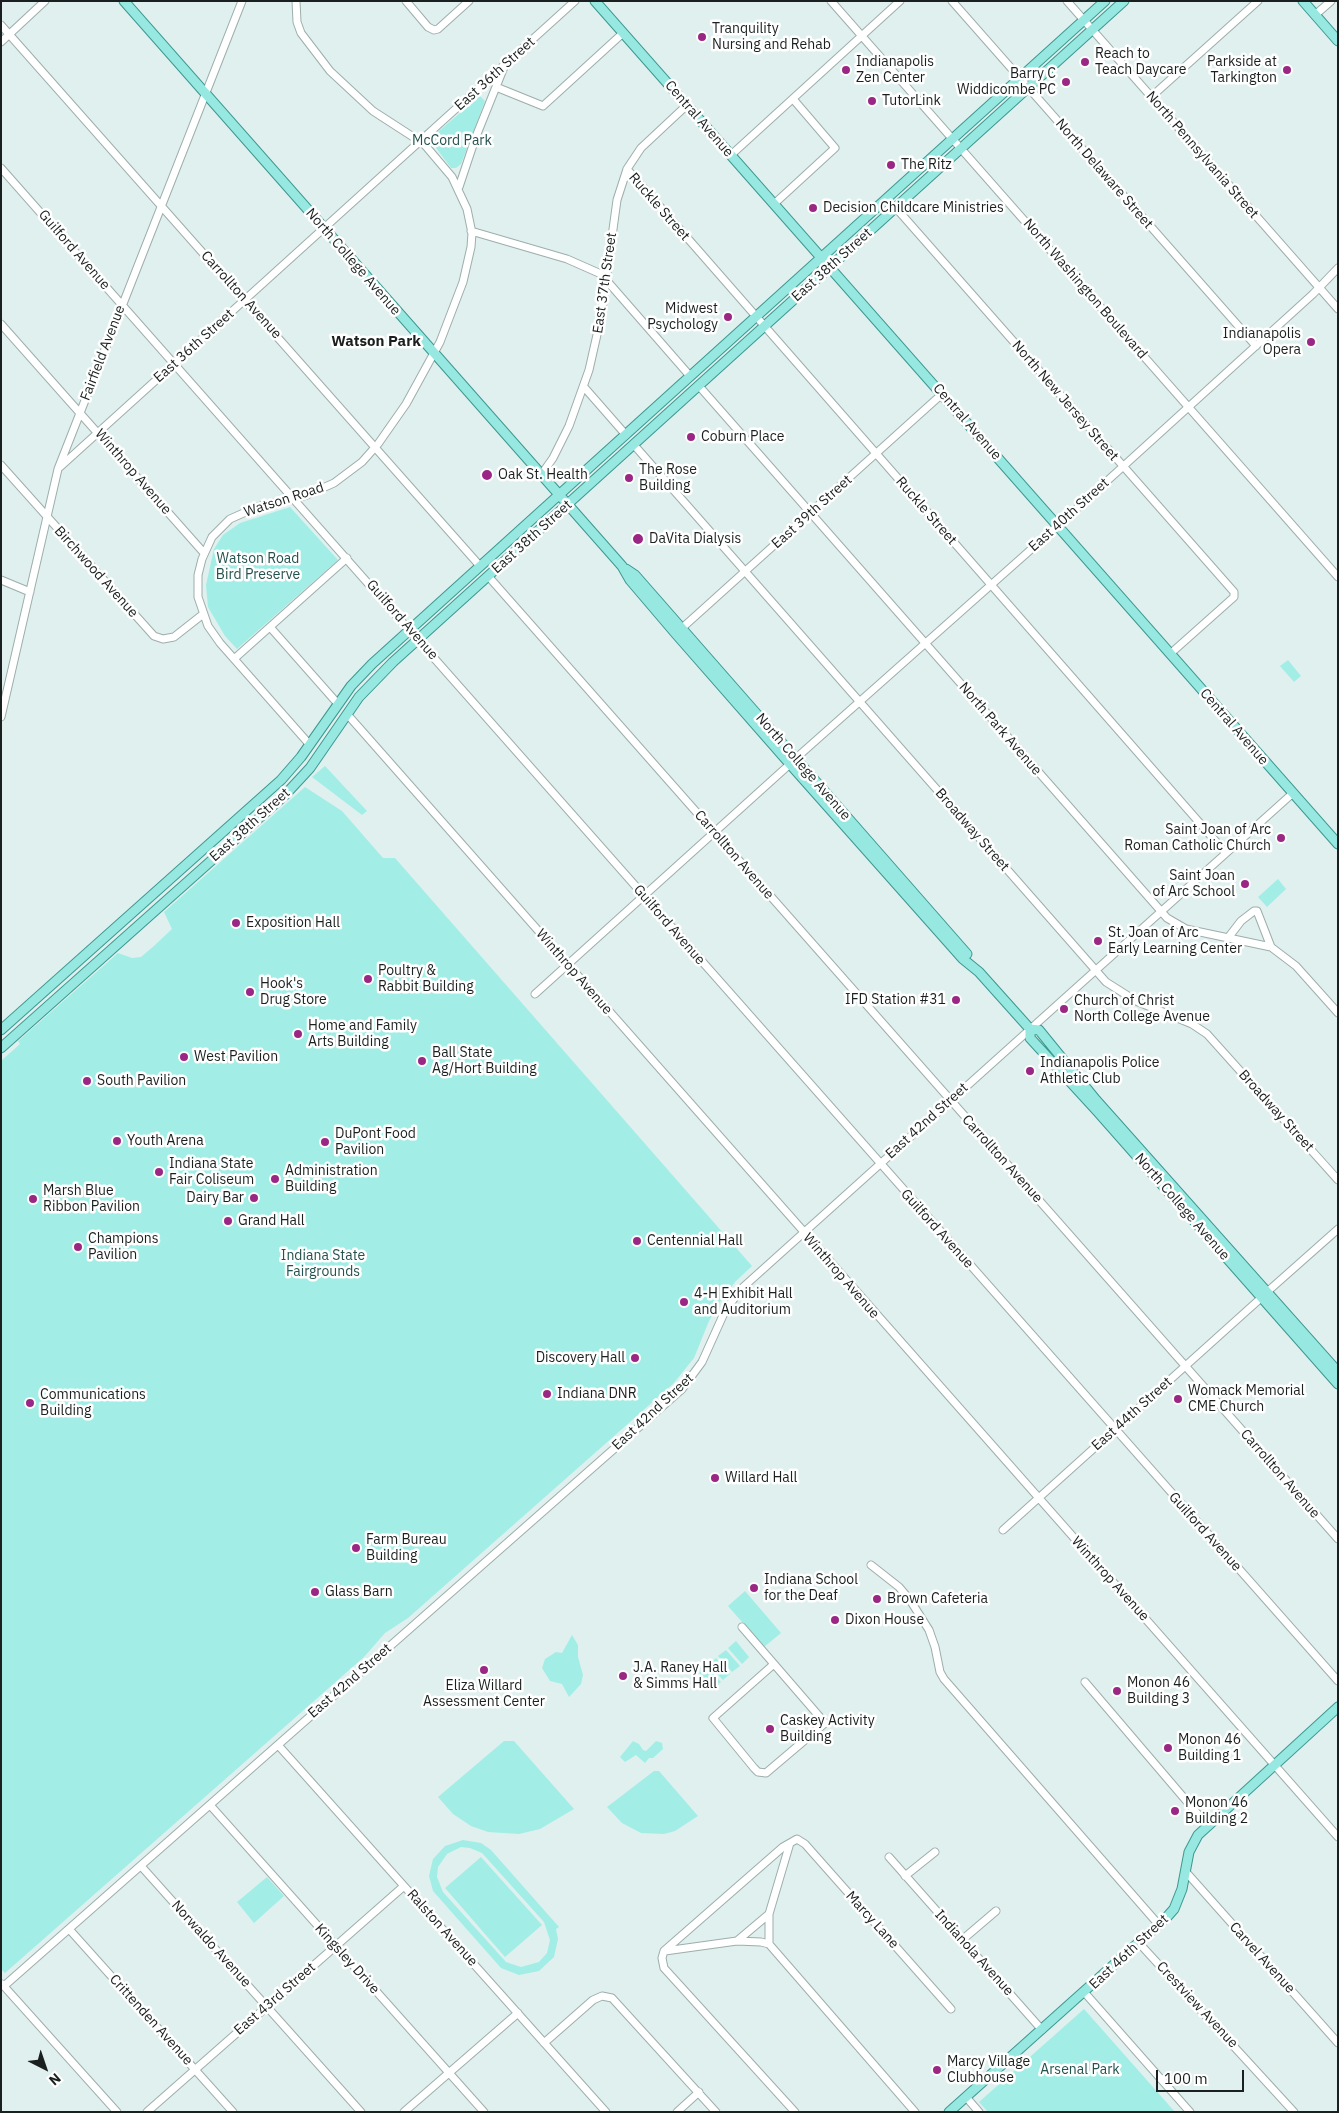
<!DOCTYPE html>
<style>
body{margin:0}
#map{position:relative;width:1339px;height:2113px;overflow:hidden;background:#dff0ee;font-family:"IBM Plex Sans",sans-serif}
canvas{display:block}
.frame{position:absolute;inset:0;border:2px solid #1a201f;pointer-events:none}
.north{position:absolute;left:20px;top:2043px;width:50px;height:50px;-webkit-text-stroke:4px #fff;paint-order:stroke;rotate:139deg;font-size:14px;font-weight:700;line-height:20px;text-align:center;color:#1a201f}
.north::after{content:'';display:block;margin:auto;width:18px;height:22px;background:#1a201f;clip-path:polygon(50% 0,100% 100%,50% 72%,0 100%)}
.scale{position:absolute;left:1156px;top:2070px;width:88px;height:22px;box-sizing:border-box;border:2px solid #1a201f;border-top:0;padding-left:6px;font-size:15px;line-height:18px;white-space:nowrap;color:#1a201f;-webkit-text-stroke:4px #fff;paint-order:stroke}
</style>
<div id="map">
<canvas width="1339" height="2113"></canvas>
<div class="frame"></div>
<div class="north">N</div>
<div class="scale">100 m</div>
</div>
<script>
const context = document.querySelector('canvas').getContext('2d');
context.lineJoin = 'round';
function fillPath(path, color) {
  context.fillStyle = color;
  context.fill(path, 'evenodd');
}
function toPath(rows) {
  const path = new Path2D();
  for (const r of rows) {
    path.moveTo(r[0], r[1]);
    for (let i = 2; i < r.length; i += 2) path.lineTo(r[i], r[i + 1]);
  }
  return path;
}
function trace(path, color, width, dash) {
  context.strokeStyle = color;
  context.lineWidth = width;
  context.lineCap = dash ? 'butt' : 'round';
  context.setLineDash(dash || []);
  context.stroke(path);
}
function write(font, color, halo, rows, align = 'center') {
  context.font = font + ' "IBM Plex Sans",sans-serif';
  context.lineWidth = 5;
  context.setLineDash([]);
  context.textBaseline = 'middle';
  context.strokeStyle = halo;
  context.fillStyle = color;
  for (const [text, x, y, turn = 0] of rows) {
    context.save();
    context.translate(x, y);
    context.rotate((+turn || 0) * Math.PI / 180);
    context.textAlign = isNaN(turn) ? turn : align;
    if (halo) context.strokeText(text, 0, 0);
    context.fillText(text, 0, 0);
    context.restore();
  }
}
const green = toPath([
 [480,96,485,101,461,164,456,168,451,168,431,141,433,136],
 [290,507,338,560,237,649,225,636,208,607,206,585,214,549,223,535,240,523],
 [1288,660,1301,676,1294,682,1280,666],
 [325,766,367,811,362,815,312,777],
 [305,787,342,811,383,858,395,858,752,1266,735,1282,720,1302,709,1321,694,1358,673,1384,408,1618,385,1633,364,1657,5,1973,1,1969,1,1061,20,1044,18,1041,118,953,132,958,141,957,155,945,172,929,164,912],
 [1278,879,1286,889,1267,907,1258,897],
 [745,1591,781,1633,764,1647,728,1606],
 [572,1635,578,1645,578,1657,583,1675,581,1684,569,1697,562,1684,550,1681,542,1668,545,1659,556,1652,562,1653],
 [736,1641,749,1657,742,1664,728,1648],
 [726,1650,740,1666,732,1672,718,1656],
 [716,1658,730,1674,723,1680,709,1665],
 [707,1667,721,1682,713,1689,699,1673],
 [504,1741,514,1741,574,1809,540,1829,519,1834,488,1832,471,1826,453,1814,438,1797],
 [633,1741,639,1744,643,1750,646,1751,656,1741,662,1743,663,1749,653,1758,649,1758,645,1763,636,1755,625,1762,620,1757],
 [654,1771,659,1771,698,1816,675,1831,664,1834,641,1833,622,1823,607,1807],
 [463,1840,481,1843,491,1850,559,1927,556,1929,558,1939,554,1957,539,1971,519,1975,501,1968,433,1891,429,1876,433,1859,445,1846],
 [461,1847,470,1848,482,1853,544,1922,550,1940,547,1953,539,1962,521,1967,506,1962,443,1892,437,1877,438,1867,447,1854],
 [481,1857,542,1925,505,1957,445,1888],
 [267,1877,284,1896,254,1923,237,1902],
 [1084,2009,1175,2112,988,2112,979,2102]
]);
const minor = toPath([
 [296,1,297,22,301,33,330,71,373,111,424,144,452,177,467,209,472,233,471,247,463,282,440,342,406,404,378,444,362,462,334,483,307,495,257,507,230,519,212,537,202,559,198,575,198,597,208,626,220,643,310,745],
 [406,1,428,27,434,30,438,29,469,1],
 [831,1,1338,577],
 [952,1,1256,346],
 [1067,1,1338,309],
 [1315,15,1331,1],
 [1,25,480,566],
 [1,42,45,1],
 [496,87,543,106,623,33],
 [1151,97,1258,1],
 [731,155,900,1],
 [1,168,1338,1681],
 [627,169,1226,853],
 [459,187,475,139,504,67],
 [774,204,835,148,793,99],
 [896,208,1234,592,1234,597,1170,654],
 [471,231,567,259,601,274,690,376],
 [1,324,204,553],
 [699,386,1167,918,1186,929,1271,947,1296,966,1338,1013],
 [584,387,626,435],
 [634,445,1106,982,1136,1001,1192,1024,1207,1034,1338,1180],
 [1,465,154,636,163,639,174,637,202,615],
 [60,467,575,1],
 [541,475,553,458,569,426,589,370,601,317,617,200,627,169,641,148,687,105],
 [488,576,1338,1539],
 [1,580,30,592],
 [270,627,338,704],
 [681,629,942,394],
 [234,659,347,558],
 [347,714,1338,1837],
 [1,717,58,469,242,1],
 [795,759,1063,521,1313,294,1338,268],
 [1228,938,1241,921,1254,911,1257,911,1271,947],
 [535,994,790,764],
 [1267,1292,1338,1229],
 [1003,1530,1261,1298],
 [871,1565,899,1587,910,1600,929,1630,935,1647,940,1672,944,1679,1159,1925],
 [742,1627,825,1723,766,1773,758,1772,754,1768,713,1718,774,1664],
 [1085,1682,1207,1825],
 [278,1745,606,2112],
 [210,1805,484,2112],
 [889,1857,1042,2030],
 [141,1866,361,2112],
 [1186,1872,1338,2043],
 [905,1876,935,1852],
 [769,1914,769,1944,761,1942,737,1941,769,1914],
 [769,1914,790,1843],
 [69,1929,233,2112],
 [962,1940,996,1911],
 [1139,1943,1294,2112],
 [769,1944,915,2112],
 [665,1951,737,1941],
 [2,1984,117,2112],
 [4,1986,682,1389,702,1362,725,1311,741,1289,1293,793],
 [1085,1993,1190,2112],
 [544,2043,593,2000,602,1996,612,1998,716,2112],
 [966,2097,979,2112],
 [147,2112,404,1886],
 [404,2112,518,2013],
 [677,2112,699,2092],
 [795,2112,664,1968,662,1958,664,1951,783,1847,797,1839,805,1844,951,2009]
]);
const major = toPath([
 [124,1,622,566,630,580,676,634,790,764,963,959,979,972,1030,1029,1039,1030,1096,1100,1338,1372],
 [595,1,1338,844],
 [1303,1,1338,41],
 [626,569,635,575,967,954],
 [1030,1029,1030,1038,1097,1111,1338,1384],
 [1,1030,281,780,301,757,351,686,372,664,1105,1],
 [1,1048,285,795,310,768,359,697,393,662,1124,1],
 [949,2112,1166,1918,1174,1909,1182,1889,1189,1852,1198,1835,1338,1707]
]);
const markers = [
 [702,37,5,"#9a2784"],
 [1085,62,5,"#9a2784"],
 [846,70,5,"#9a2784"],
 [1287,70,5,"#9a2784"],
 [1066,82,5,"#9a2784"],
 [872,101,5,"#9a2784"],
 [891,165,5,"#9a2784"],
 [813,208,5,"#9a2784"],
 [728,317,5,"#9a2784"],
 [1311,342,5,"#9a2784"],
 [691,437,5,"#9a2784"],
 [487,475,6,"#9a2784"],
 [629,478,5,"#9a2784"],
 [638,539,6,"#9a2784"],
 [1281,838,5,"#9a2784"],
 [1245,884,5,"#9a2784"],
 [236,923,5,"#9a2784"],
 [1098,941,5,"#9a2784"],
 [368,979,5,"#9a2784"],
 [250,992,5,"#9a2784"],
 [956,1000,5,"#9a2784"],
 [1064,1009,5,"#9a2784"],
 [298,1034,5,"#9a2784"],
 [184,1057,5,"#9a2784"],
 [422,1061,5,"#9a2784"],
 [1030,1071,5,"#9a2784"],
 [87,1081,5,"#9a2784"],
 [117,1141,5,"#9a2784"],
 [325,1142,5,"#9a2784"],
 [159,1172,5,"#9a2784"],
 [275,1179,5,"#9a2784"],
 [254,1198,5,"#9a2784"],
 [33,1199,5,"#9a2784"],
 [228,1221,5,"#9a2784"],
 [637,1241,5,"#9a2784"],
 [78,1247,5,"#9a2784"],
 [684,1302,5,"#9a2784"],
 [635,1358,5,"#9a2784"],
 [547,1394,5,"#9a2784"],
 [1178,1399,5,"#9a2784"],
 [30,1403,5,"#9a2784"],
 [715,1478,5,"#9a2784"],
 [356,1548,5,"#9a2784"],
 [754,1588,5,"#9a2784"],
 [315,1592,5,"#9a2784"],
 [877,1599,5,"#9a2784"],
 [835,1620,5,"#9a2784"],
 [484,1670,5,"#9a2784"],
 [623,1676,5,"#9a2784"],
 [1117,1691,5,"#9a2784"],
 [770,1729,5,"#9a2784"],
 [1168,1748,5,"#9a2784"],
 [1175,1811,5,"#9a2784"],
 [937,2070,5,"#9a2784"]
];
const poiNames = [
 ["Tranquility",712,29],
 ["Nursing and Rehab",712,45],
 ["Reach to",1095,54],
 ["Teach Daycare",1095,70],
 ["Indianapolis",856,62],
 ["Zen Center",856,78],
 ["Parkside at",1277,62,"right"],
 ["Tarkington",1277,78,"right"],
 ["Barry C",1056,74,"right"],
 ["Widdicombe PC",1056,90,"right"],
 ["TutorLink",882,101],
 ["The Ritz",901,165],
 ["Decision Childcare Ministries",823,208],
 ["Midwest",718,309,"right"],
 ["Psychology",718,325,"right"],
 ["Indianapolis",1301,334,"right"],
 ["Opera",1301,350,"right"],
 ["Coburn Place",701,437],
 ["The Rose",639,470],
 ["Building",639,486],
 ["Oak St. Health",498,475],
 ["DaVita Dialysis",649,539],
 ["Saint Joan of Arc",1271,830,"right"],
 ["Roman Catholic Church",1271,846,"right"],
 ["Saint Joan",1235,876,"right"],
 ["of Arc School",1235,892,"right"],
 ["Exposition Hall",246,923],
 ["St. Joan of Arc",1108,933],
 ["Early Learning Center",1108,949],
 ["Poultry &",378,971],
 ["Rabbit Building",378,987],
 ["Hook's",260,984],
 ["Drug Store",260,1000],
 ["IFD Station #31",946,1000,"right"],
 ["Church of Christ",1074,1001],
 ["North College Avenue",1074,1017],
 ["Home and Family",308,1026],
 ["Arts Building",308,1042],
 ["Ball State",432,1053],
 ["Ag/Hort Building",432,1069],
 ["West Pavilion",194,1057],
 ["Indianapolis Police",1040,1063],
 ["Athletic Club",1040,1079],
 ["South Pavilion",97,1081],
 ["DuPont Food",335,1134],
 ["Pavilion",335,1150],
 ["Youth Arena",127,1141],
 ["Indiana State",169,1164],
 ["Fair Coliseum",169,1180],
 ["Administration",285,1171],
 ["Building",285,1187],
 ["Marsh Blue",43,1191],
 ["Ribbon Pavilion",43,1207],
 ["Dairy Bar",244,1198,"right"],
 ["Grand Hall",238,1221],
 ["Champions",88,1239],
 ["Pavilion",88,1255],
 ["Centennial Hall",647,1241],
 ["4-H Exhibit Hall",694,1294],
 ["and Auditorium",694,1310],
 ["Discovery Hall",625,1358,"right"],
 ["Womack Memorial",1188,1391],
 ["CME Church",1188,1407],
 ["Indiana DNR",557,1394],
 ["Communications",40,1395],
 ["Building",40,1411],
 ["Willard Hall",725,1478],
 ["Farm Bureau",366,1540],
 ["Building",366,1556],
 ["Indiana School",764,1580],
 ["for the Deaf",764,1596],
 ["Glass Barn",325,1592],
 ["Brown Cafeteria",887,1599],
 ["Dixon House",845,1620],
 ["J.A. Raney Hall",633,1668],
 ["& Simms Hall",633,1684],
 ["Monon 46",1127,1683],
 ["Building 3",1127,1699],
 ["Eliza Willard",484,1686,"center"],
 ["Assessment Center",484,1702,"center"],
 ["Caskey Activity",780,1721],
 ["Building",780,1737],
 ["Monon 46",1178,1740],
 ["Building 1",1178,1756],
 ["Monon 46",1185,1803],
 ["Building 2",1185,1819],
 ["Marcy Village",947,2062],
 ["Clubhouse",947,2078]
];
const streetNames = [
 ["East 36th Street",495,74,-42],
 ["Central Avenue",699,119,49],
 ["North Pennsylvania Street",1202,155,49],
 ["North Delaware Street",1104,174,49],
 ["Ruckle Street",659,207,49],
 ["Guilford Avenue",74,250,49],
 ["North College Avenue",353,262,49],
 ["East 38th Street",832,265,-42],
 ["East 37th Street",605,283,-82],
 ["North Washington Boulevard",1085,289,49],
 ["Carrollton Avenue",241,295,48],
 ["East 36th Street",194,346,-42],
 ["Fairfield Avenue",103,353,-69],
 ["North New Jersey Street",1065,401,49],
 ["Central Avenue",967,422,49],
 ["Winthrop Avenue",133,472,49],
 ["Watson Road",284,500,-18],
 ["Ruckle Street",926,511,49],
 ["East 39th Street",812,512,-42],
 ["East 40th Street",1069,515,-42],
 ["East 38th Street",532,537,-42],
 ["Birchwood Avenue",96,572,48],
 ["Guilford Avenue",402,620,49],
 ["Central Avenue",1234,727,49],
 ["North Park Avenue",1000,729,49],
 ["North College Avenue",803,767,49],
 ["East 38th Street",250,825,-42],
 ["Broadway Street",972,830,49],
 ["Carrollton Avenue",734,855,49],
 ["Guilford Avenue",669,925,49],
 ["Winthrop Avenue",574,972,49],
 ["Broadway Street",1276,1111,48],
 ["East 42nd Street",927,1121,-42],
 ["Carrollton Avenue",1002,1159,48],
 ["North College Avenue",1182,1207,49],
 ["Guilford Avenue",937,1229,48],
 ["Winthrop Avenue",841,1276,49],
 ["East 42nd Street",653,1412,-43],
 ["East 44th Street",1132,1414,-42],
 ["Carrollton Avenue",1280,1474,49],
 ["Guilford Avenue",1205,1532,48],
 ["Winthrop Avenue",1110,1579,48],
 ["East 42nd Street",350,1681,-41],
 ["Marcy Lane",872,1920,48],
 ["Ralston Avenue",442,1928,48],
 ["Norwaldo Avenue",211,1944,48],
 ["East 46th Street",1129,1952,-43],
 ["Indianola Avenue",974,1953,48],
 ["Carvel Avenue",1262,1958,48],
 ["Kingsley Drive",347,1959,48],
 ["East 43rd Street",275,1999,-41],
 ["Crestview Avenue",1197,2005,47],
 ["Crittenden Avenue",151,2020,48]
];
const parkNames = [
 ["McCord Park",452,141],
 ["Watson Road",258,559],
 ["Bird Preserve",258,575],
 ["Indiana State",323,1256],
 ["Fairgrounds",323,1272],
 ["Arsenal Park",1080,2070]
];
const neighbourhoodNames = [
 ["Watson Park",376,342]
];
fillPath(green, '#a2eee6');
trace(minor, '#9daeab', 9);
trace(major, '#3d9890', 11);
trace(minor, '#fff', 7);
trace(major, '#96e8e1', 9);
for (const [x, y, r, color] of markers) {
  const dot = new Path2D();
  dot.arc(x, y, r, 0, 2 * Math.PI);
  context.fillStyle = color;
  context.fill(dot);
  trace(dot, '#fff', 2);
}
write('14px', '#1a201f', '#fff', poiNames, 'left');
write('14px', '#1a201f', '#fff', streetNames);
write('14px', '#24524e', '#fff', parkNames);
write('bold 15px', '#1a201f', '#fff', neighbourhoodNames);
</script>
